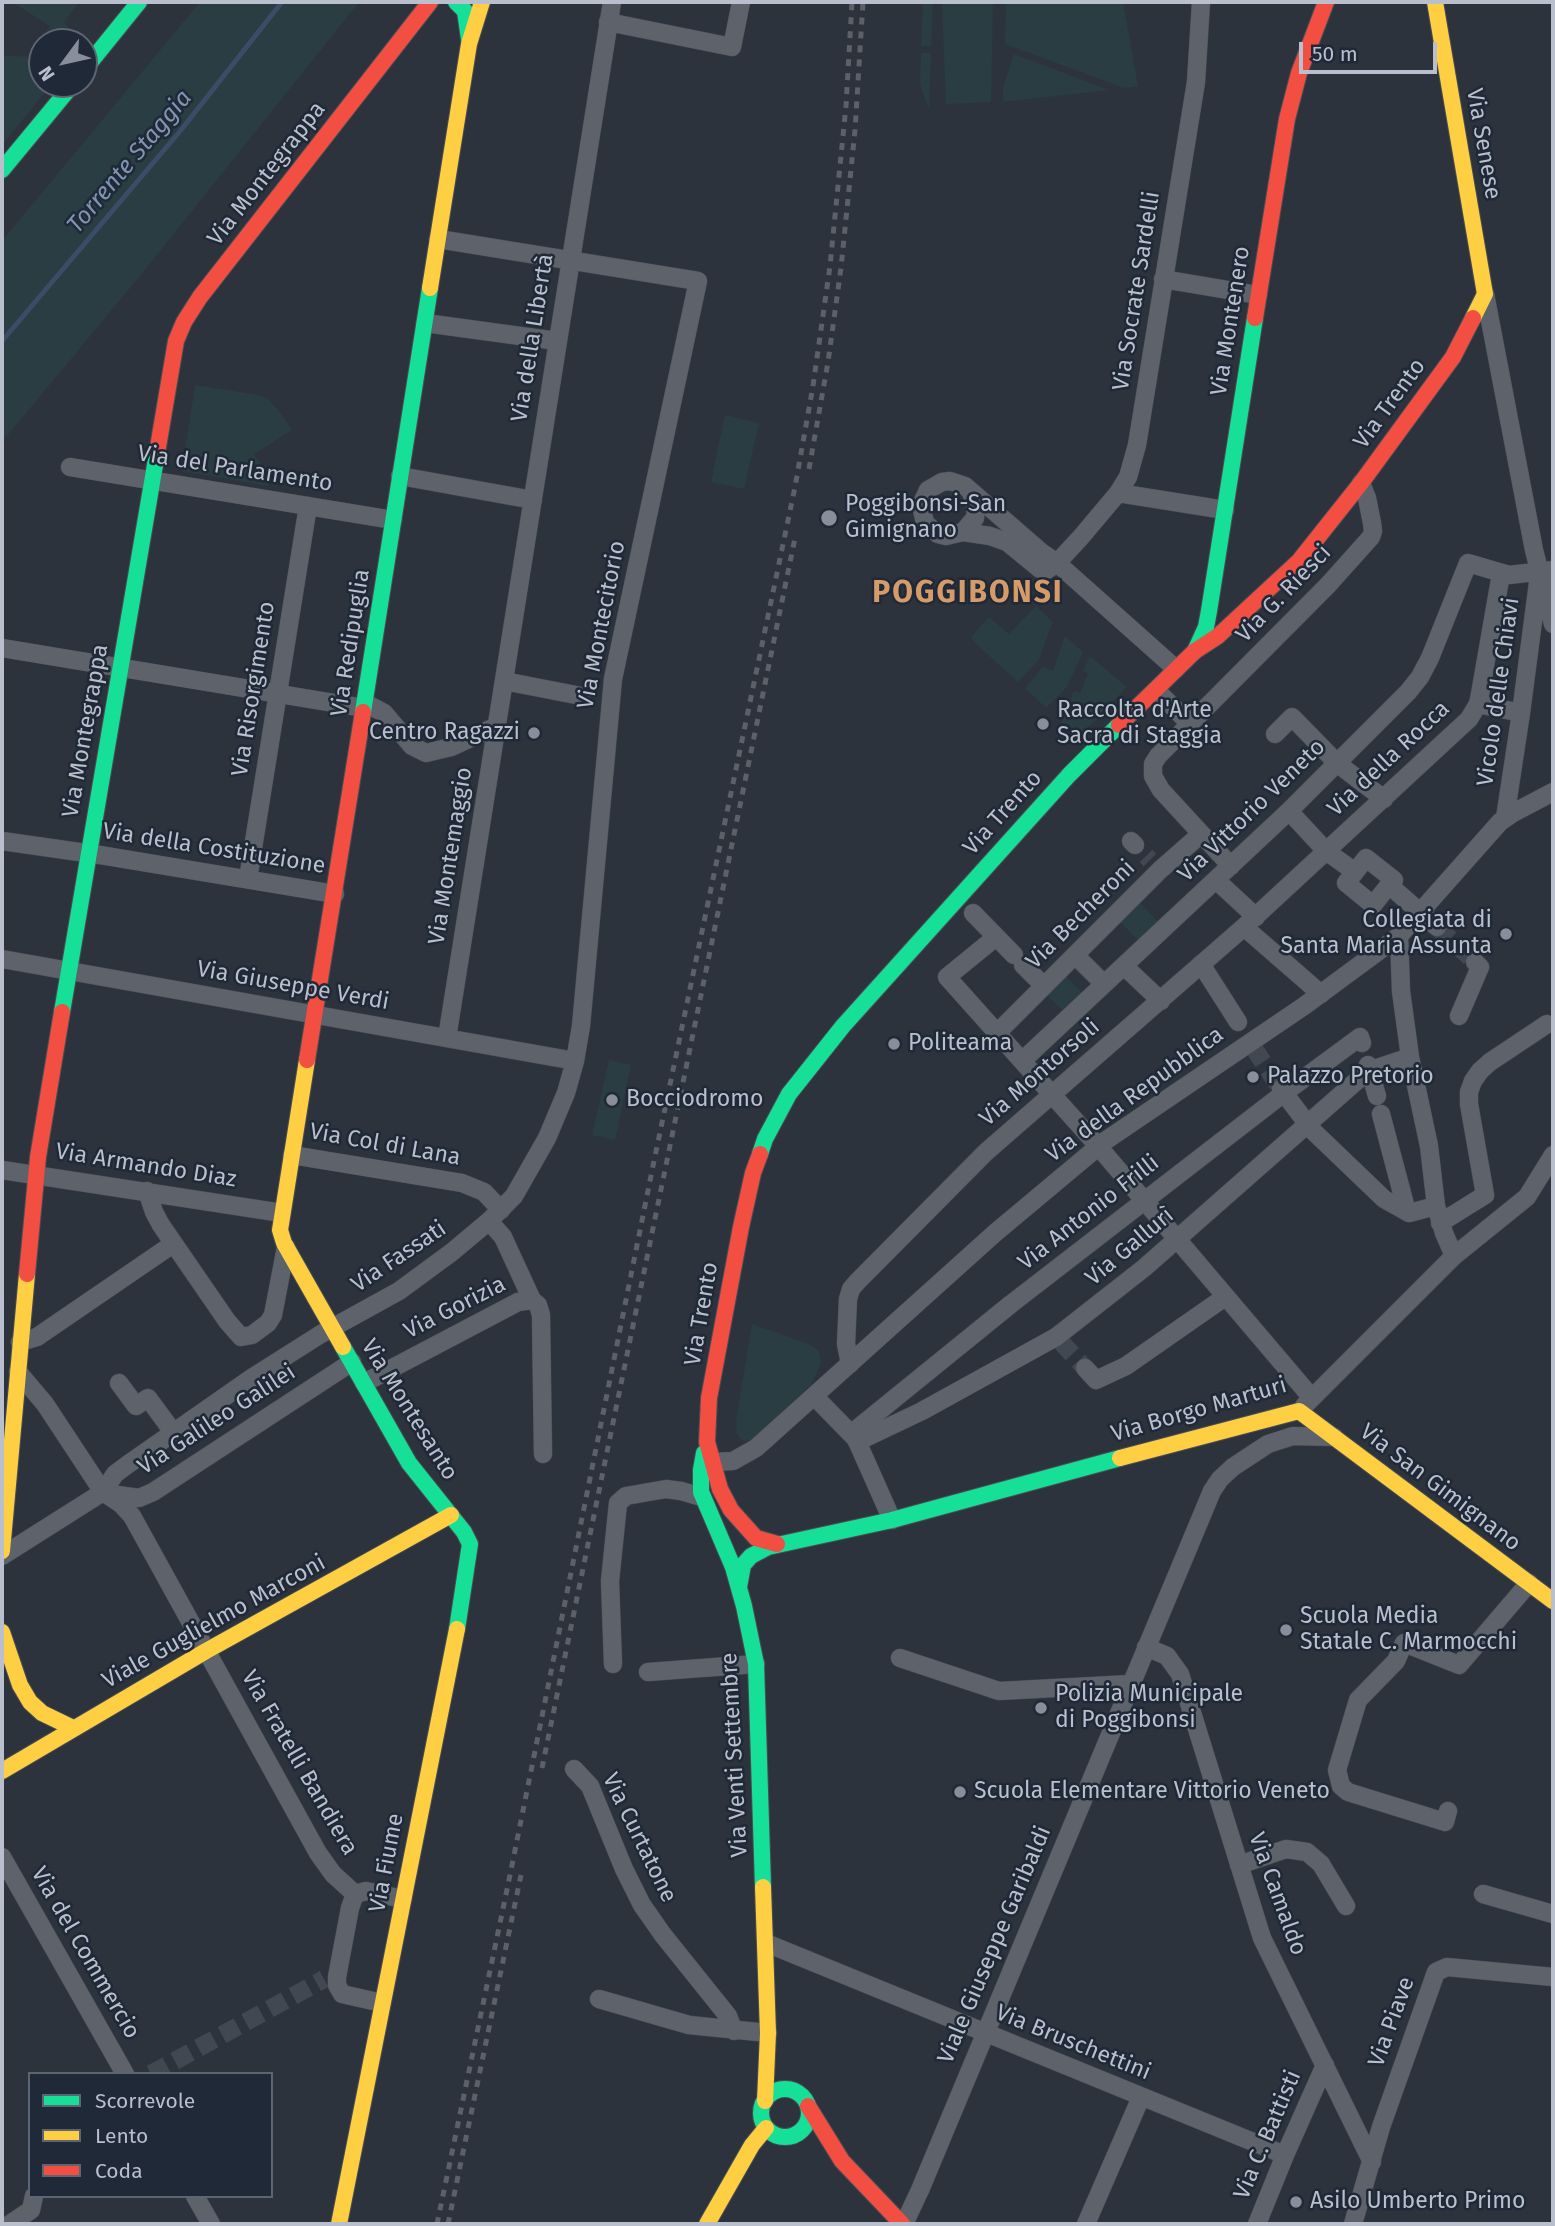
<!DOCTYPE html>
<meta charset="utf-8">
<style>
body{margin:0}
#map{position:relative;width:1555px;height:2226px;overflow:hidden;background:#2d333c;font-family:"Fira Sans",sans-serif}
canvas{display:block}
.frame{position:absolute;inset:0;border:4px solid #b9bfcc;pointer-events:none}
.legend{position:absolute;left:28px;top:2072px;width:245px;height:126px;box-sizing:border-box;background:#202937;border:2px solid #5d6573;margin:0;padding:9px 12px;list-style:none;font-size:21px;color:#b9bfcc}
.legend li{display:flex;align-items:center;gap:14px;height:35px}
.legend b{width:35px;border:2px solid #5d6573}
.north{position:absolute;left:28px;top:28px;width:70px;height:70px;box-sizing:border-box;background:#202937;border:2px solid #5d6573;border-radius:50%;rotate:237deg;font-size:19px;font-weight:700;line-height:28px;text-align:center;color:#b9bfcc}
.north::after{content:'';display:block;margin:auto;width:24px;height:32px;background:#888e9a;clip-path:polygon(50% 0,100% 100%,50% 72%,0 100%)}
.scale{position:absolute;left:1299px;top:42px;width:138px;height:32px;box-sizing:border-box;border:4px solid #b9bfcc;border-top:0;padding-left:9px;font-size:21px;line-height:24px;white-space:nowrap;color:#b9bfcc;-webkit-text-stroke:5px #202937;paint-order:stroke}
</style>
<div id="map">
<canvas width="1555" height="2226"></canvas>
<div class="frame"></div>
<ul class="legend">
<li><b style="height:9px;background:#16e098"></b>Scorrevole</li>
<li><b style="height:9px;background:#ffcf43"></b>Lento</li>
<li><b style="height:9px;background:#f24e42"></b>Coda</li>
</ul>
<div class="north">N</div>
<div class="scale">50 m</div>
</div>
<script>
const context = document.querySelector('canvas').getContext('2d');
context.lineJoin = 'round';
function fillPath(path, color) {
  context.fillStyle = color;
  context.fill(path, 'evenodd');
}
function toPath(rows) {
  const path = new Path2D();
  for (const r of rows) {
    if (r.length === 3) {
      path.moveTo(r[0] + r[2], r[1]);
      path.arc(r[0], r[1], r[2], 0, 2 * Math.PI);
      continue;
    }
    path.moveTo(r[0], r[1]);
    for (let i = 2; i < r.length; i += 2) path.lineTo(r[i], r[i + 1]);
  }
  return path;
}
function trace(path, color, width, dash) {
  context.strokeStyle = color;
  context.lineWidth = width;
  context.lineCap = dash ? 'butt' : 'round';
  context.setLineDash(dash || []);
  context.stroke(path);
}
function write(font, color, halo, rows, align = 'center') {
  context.font = font + ' "Fira Sans",sans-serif';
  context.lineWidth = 5;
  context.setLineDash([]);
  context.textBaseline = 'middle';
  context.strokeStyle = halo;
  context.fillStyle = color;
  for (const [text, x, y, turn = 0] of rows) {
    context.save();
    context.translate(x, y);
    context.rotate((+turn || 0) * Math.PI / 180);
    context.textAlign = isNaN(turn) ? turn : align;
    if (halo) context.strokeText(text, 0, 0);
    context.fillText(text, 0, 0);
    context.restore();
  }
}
const green = toPath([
 [12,2,79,2,64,22,80,42,42,42,42,84,52,84,2,145,2,55,31,57,50,26],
 [200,2,359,2,144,271,2,442,2,241],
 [923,2,933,2,931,46,921,46],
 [942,2,993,2,991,102,946,104],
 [1006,2,1123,2,1138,86,1124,88,1005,44],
 [921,53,931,53,929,109,920,84],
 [1014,54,1109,90,1003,102,1003,88],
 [195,385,259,395,269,400,278,410,292,430,254,454,269,477,268,486,182,471],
 [725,415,759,423,744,489,711,482],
 [1036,606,1053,622,1038,661,1018,682,975,643,971,637,989,617,1009,634],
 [1065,636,1083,652,1067,687,1046,708,1025,688,1043,667,1053,671],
 [1090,656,1127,687,1078,738,1061,722,1074,691,1080,693,1088,674,1083,670],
 [1140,903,1159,923,1139,941,1120,922],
 [1064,974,1083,994,1064,1012,1045,993],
 [609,1060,631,1065,615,1140,592,1135],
 [752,1324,809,1344,819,1351,821,1363,811,1385,752,1440,744,1441,737,1434,736,1422]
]);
const stream = toPath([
 [2,341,181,130,282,2]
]);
const streetTunnel = toPath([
 [1146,856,1150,860],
 [1437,927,1475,962],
 [1253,1047,1281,1089],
 [1060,1341,1085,1368],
 [151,2074,324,1979]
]);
const street = toPath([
 [608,22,732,47,741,2],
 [1163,279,1258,295],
 [1485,294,1534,550,1553,624],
 [425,323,557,341],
 [70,467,393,520],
 [400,476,533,500],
 [971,492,976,509,975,518,963,532,946,536,938,534,925,523,921,505,928,490,942,482,950,481,965,486,1041,552,1057,563,1176,669],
 [1118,493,1225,510],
 [963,532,990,536,1007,542,1040,569,1047,570,1057,563,1081,537,1118,493,1128,477,1137,445,1196,82,1201,2],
 [2,648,364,708],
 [504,681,581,696],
 [1156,690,1190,724],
 [365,703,384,713,412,746,426,753,451,747,497,726],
 [1478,704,1521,713],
 [1275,734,1292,717,1338,764,1384,799],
 [1289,811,1326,851,1355,872,1346,883,1373,905,1389,885,1437,927],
 [1505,818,1521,713,1538,583],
 [2,841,100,855,335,894],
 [1131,841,1135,845],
 [1231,866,1161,790,1153,776,1153,764,1158,756,1328,585,1371,537,1373,531,1372,523,1367,498,1361,483],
 [1355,872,1366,858,1394,880,1389,885],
 [248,879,308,506],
 [1216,880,1256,917],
 [973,913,1014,955],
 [1244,927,1321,994],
 [1399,936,1401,991,1410,1057,1429,1146,1436,1206,1444,1233,1454,1256],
 [996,937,947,977,1098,1146,1312,1398],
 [1075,955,1104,984],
 [2,959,575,1061],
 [1201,964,1238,1022],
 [1023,965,1044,986],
 [1124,966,1161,1001],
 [1459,1016,1480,967,1475,962],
 [997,1033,1160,870,1201,834],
 [447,1038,612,2],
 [1022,1061,1289,811,1408,692,1420,677,1430,658,1468,563,1509,575,1553,570],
 [1368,1065,1377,1096],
 [1281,1089,1312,1130,1384,1199,1409,1213,1436,1206],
 [1381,1114,1407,1212],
 [292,1155,462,1183,484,1192,501,1210],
 [2,1170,282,1213],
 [147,1191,154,1212,161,1225,227,1321,241,1337,252,1335,268,1323,273,1315,286,1247],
 [489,1221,503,1237,532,1300],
 [1440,1223,1485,1195,1469,1104,1469,1092,1473,1081,1480,1071,1490,1062,1547,1024],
 [20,1342,37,1337,173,1244],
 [850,1364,846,1344,848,1299,851,1289,857,1282,986,1152,1244,927,1469,719,1478,704,1480,694,1501,574],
 [1085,1368,1096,1380,1126,1366,1225,1297],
 [18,1372,45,1404,103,1492,121,1504,132,1516,318,1853,333,1874,355,1894],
 [119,1383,136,1406,148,1398,173,1432],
 [364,1383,518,1302,532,1300,538,1305,541,1315,543,1454],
 [815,1397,856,1439,892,1520],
 [1304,1406,1454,1256,1527,1197,1553,1155],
 [852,1433,1011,1304,1284,1093,1360,1037,1362,1043],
 [857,1442,922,1411,1056,1337,1144,1268,1361,1077,1377,1068,1410,1057],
 [712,1462,733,1461,756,1448,995,1233,1105,1141,1304,1006,1399,936,1500,822,1513,813,1553,792],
 [110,1494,139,1498,153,1492,352,1362],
 [2,1556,103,1492,115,1474,127,1465,253,1377,321,1334,399,1291,452,1252,489,1221,514,1196,547,1138,566,1093,575,1061,581,1026,613,679,698,281,438,239],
 [1146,1647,1167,1656,1180,1674,1262,1938,1372,2162],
 [900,1658,999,1691,1130,1684],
 [613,1664,610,1581,618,1503,626,1496,666,1489,681,1491,702,1497],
 [648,1672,756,1664],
 [574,1769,590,1786,624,1869,642,1905,663,1935,728,2016,734,2031],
 [1448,1811,1445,1822,1348,1792,1341,1786,1337,1770,1358,1700,1396,1661,1404,1643,1459,1665,1529,1583],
 [2,1857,125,2074],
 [1239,1865,1286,1849,1307,1852,1321,1864,1346,1906],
 [1483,1894,1553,1914],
 [766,1943,1285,2155],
 [599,1999,689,2025,768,2033],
 [382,2003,342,1994,337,1985,337,1977,350,1908,355,1894,366,1891,403,1899],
 [195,2196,211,2224],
 [10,2224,31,2210,34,2196],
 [904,2224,920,2190,1212,1491,1220,1479,1233,1467,1268,1444,1293,1436,1334,1437],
 [1086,2224,1141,2097],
 [1257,2224,1285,2155,1325,2065],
 [1353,2224,1381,2127,1436,1972,1447,1967,1553,1977]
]);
const fast = toPath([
 [456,2,465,11,469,39],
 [84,70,139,2],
 [2,170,73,84],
 [1195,651,1206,627,1209,611,1255,318],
 [363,712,430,288],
 [62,1012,157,453],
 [760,1154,765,1139,789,1094,843,1026,1069,775,1119,725],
 [343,1347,409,1463,464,1532,470,1544,457,1629],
 [704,1453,701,1470,701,1492,733,1567,744,1606,756,1664,763,1887],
 [739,1587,743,1565,751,1556,768,1547,892,1520,1120,1458],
 [785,2113,24]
]);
const slow = toPath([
 [1435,2,1485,294,1473,318],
 [430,288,469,44,482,2],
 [307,1060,280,1230,284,1243,343,1347],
 [1120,1458,1299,1411,1553,1601],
 [2,1551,27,1274],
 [2,1632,20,1685,30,1702,42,1713,73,1728],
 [2,1771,206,1651,451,1515],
 [763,1887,768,2033,765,2101],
 [339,2224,457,1629],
 [707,2224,752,2145,766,2128]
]);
const jam = toPath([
 [1255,318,1287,119,1299,73,1326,2],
 [157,453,176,341,184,322,200,297,430,2],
 [1119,725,1195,651,1218,636,1299,561,1361,483,1453,357,1473,318],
 [307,1060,363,712],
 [760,1154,753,1173,741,1227,709,1398,707,1442,720,1489,731,1510,756,1538,777,1544],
 [27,1274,38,1157,62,1012],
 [808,2106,842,2161,902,2224]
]);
const rail = toPath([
 [809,469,828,362,841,268,855,130,863,2],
 [542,1768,795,538],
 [437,2224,509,1880,654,1161,795,487,813,386,830,266,846,106,852,2],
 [448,2224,521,1875]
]);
const markers = [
 [829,518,9,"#888e9a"],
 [1043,724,7,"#888e9a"],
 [534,733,7,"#888e9a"],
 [1506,934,7,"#888e9a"],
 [894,1044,7,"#888e9a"],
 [1253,1077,7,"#888e9a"],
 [612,1100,7,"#888e9a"],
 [1286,1630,7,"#888e9a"],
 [1041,1708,7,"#888e9a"],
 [960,1792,7,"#888e9a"],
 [1296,2202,7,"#888e9a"]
];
const streetNames = [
 ["Via Senese",1483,144,80],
 ["Via Montegrappa",267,174,-52],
 ["Via Socrate Sardelli",1137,291,-81],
 ["Via Montenero",1231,321,-81],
 ["Via della Libertà",533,338,-81],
 ["Via Trento",1390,404,-54],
 ["Via del Parlamento",235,469,9],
 ["Via G. Riesci",1284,594,-46],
 ["Via Montecitorio",602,625,-79],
 ["Via Redipuglia",351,643,-81],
 ["Via Risorgimento",254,689,-81],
 ["Vicolo delle Chiavi",1499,692,-82],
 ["Via Montegrappa",86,731,-80],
 ["Via della Rocca",1389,759,-43],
 ["Via Vittorio Veneto",1252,811,-44],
 ["Via Trento",1003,813,-48],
 ["Via della Costituzione",214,849,9],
 ["Via Montemaggio",451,856,-81],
 ["Via Becheroni",1081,915,-45],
 ["Via Giuseppe Verdi",293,986,10],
 ["Via Montorsoli",1040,1073,-41],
 ["Via della Repubblica",1135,1095,-36],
 ["Via Col di Lana",385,1145,10],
 ["Via Armando Diaz",146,1166,9],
 ["Via Antonio Frilli",1089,1213,-38],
 ["Via Gallurì",1130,1247,-40],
 ["Via Fassati",399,1257,-34],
 ["Via Gorizia",455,1308,-27],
 ["Via Trento",702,1314,-80],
 ["Via Montesanto",409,1410,58],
 ["Via Borgo Marturi",1199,1410,-16],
 ["Via Galileo Galilei",217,1420,-33],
 ["Via San Gimignano",1440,1488,37],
 ["Viale Guglielmo Marconi",214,1622,-29],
 ["Via Venti Settembre",735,1755,-93],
 ["Via Fratelli Bandiera",299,1763,60],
 ["Via Curtatone",639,1838,64],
 ["Via Fiume",387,1863,-79],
 ["Via Camaldo",1277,1894,70],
 ["Viale Giuseppe Garibaldi",995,1945,-67],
 ["Via del Commercio",85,1953,60],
 ["Via Piave",1392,2022,-70],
 ["Via Bruschettini",1073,2043,22],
 ["Via C. Battisti",1268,2135,-67]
];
const poiNames = [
 ["Poggibonsi-San",845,505],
 ["Gimignano",845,531],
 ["Raccolta d'Arte",1057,711],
 ["Sacra di Staggia",1057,737],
 ["Centro Ragazzi",520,733,"right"],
 ["Collegiata di",1492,921,"right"],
 ["Santa Maria Assunta",1492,947,"right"],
 ["Politeama",908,1044],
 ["Palazzo Pretorio",1267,1077],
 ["Bocciodromo",626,1100],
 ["Scuola Media",1300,1617],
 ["Statale C. Marmocchi",1300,1643],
 ["Polizia Municipale",1055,1695],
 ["di Poggibonsi",1055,1721],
 ["Scuola Elementare Vittorio Veneto",974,1792],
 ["Asilo Umberto Primo",1310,2202]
];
const waterNames = [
 ["Torrente Staggia",130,162,-50]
];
const districtNames = [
 ["POGGIBONSI",968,594]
];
fillPath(green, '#2a3d42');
trace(stream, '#3c4c67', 5);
trace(streetTunnel, '#424852', 18, [18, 9]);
trace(street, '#4a4e54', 19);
trace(fast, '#4a4e54', 18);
trace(slow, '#4a4e54', 18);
trace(jam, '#4a4e54', 18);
trace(street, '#5e626a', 18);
trace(fast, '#16e098', 16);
trace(slow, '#ffcf43', 16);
trace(jam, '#f24e42', 16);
trace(rail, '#5c6068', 5, [7, 7]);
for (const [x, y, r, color] of markers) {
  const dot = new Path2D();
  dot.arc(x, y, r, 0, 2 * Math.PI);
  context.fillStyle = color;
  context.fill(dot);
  trace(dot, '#202937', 2.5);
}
write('23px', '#b9bfcc', '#202937', streetNames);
write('23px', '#b9bfcc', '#202937', poiNames, 'left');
write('italic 24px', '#8094b2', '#202937', waterNames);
context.letterSpacing = '2px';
write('bold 30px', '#d59c6a', '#202937', districtNames);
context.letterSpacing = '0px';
</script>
